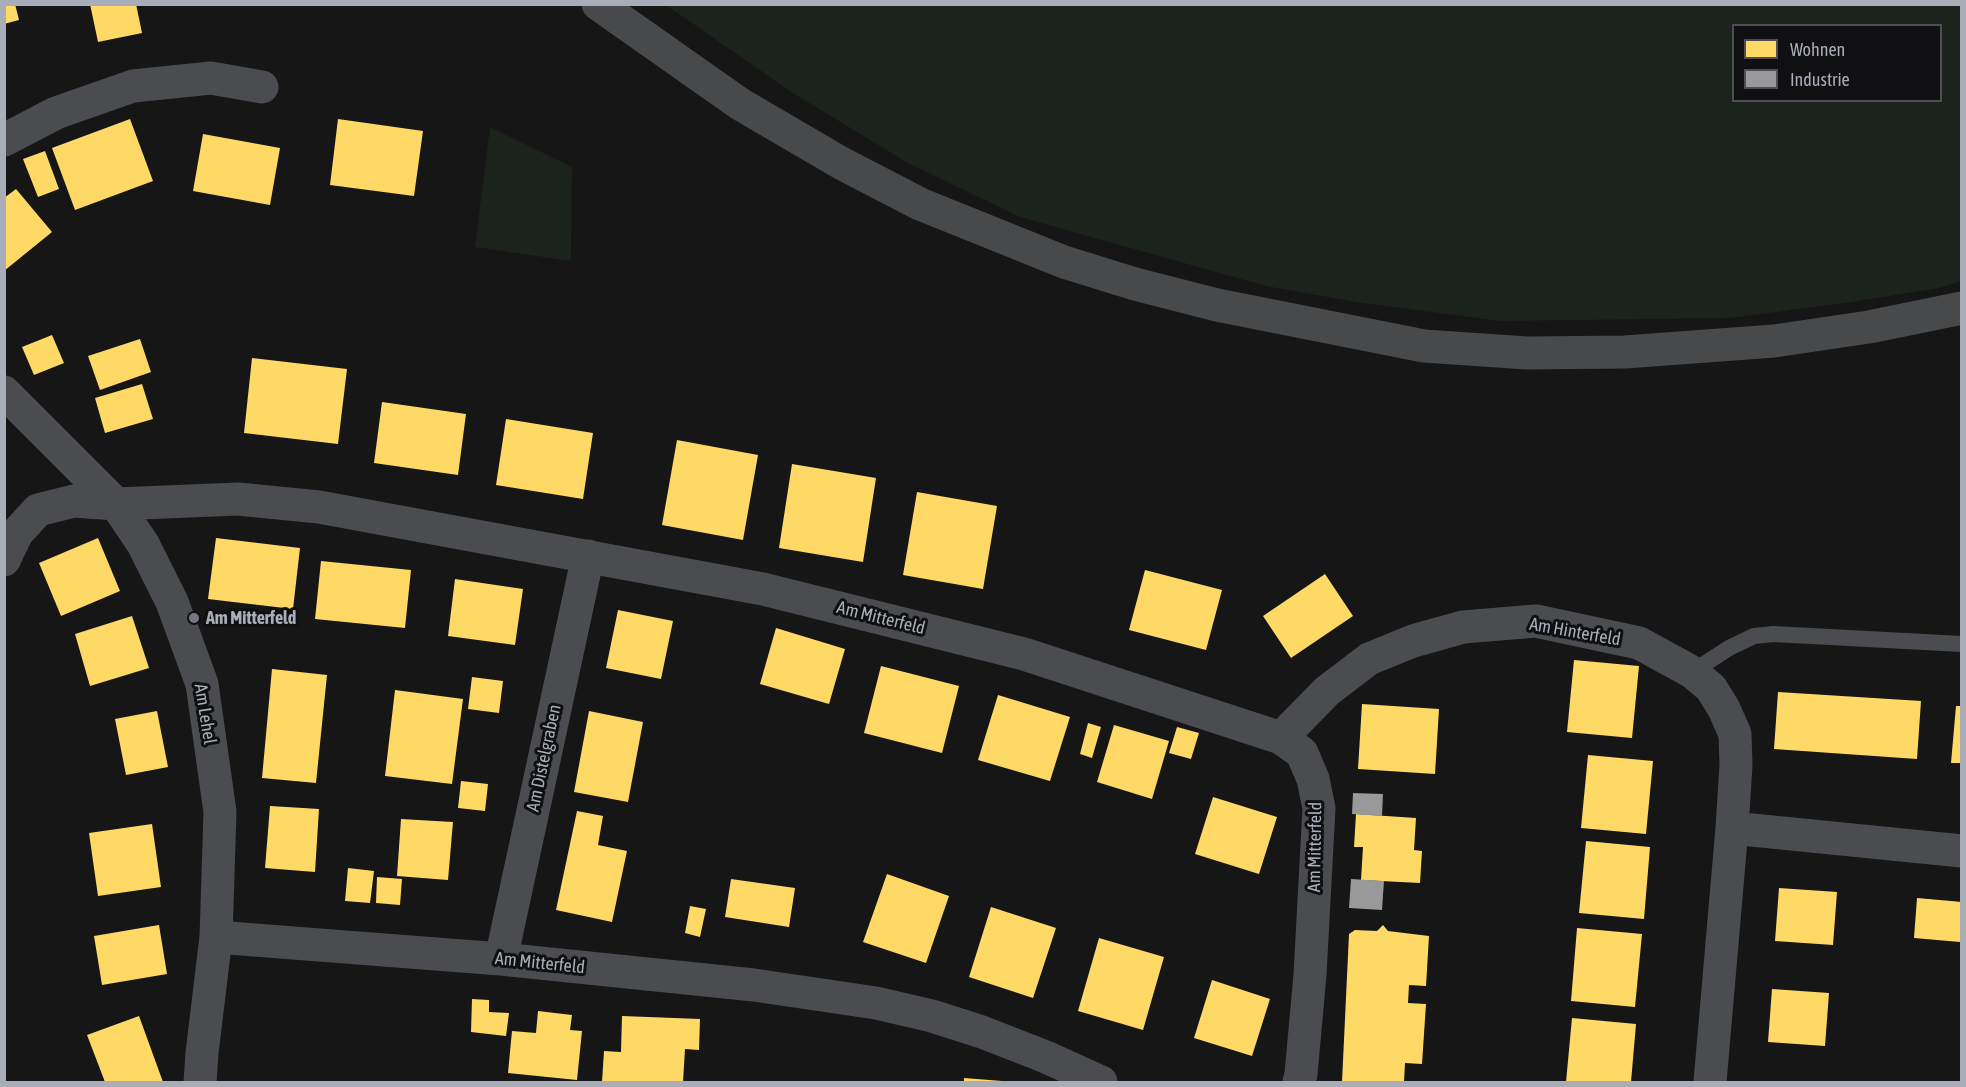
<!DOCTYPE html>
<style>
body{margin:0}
#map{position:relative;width:1966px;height:1087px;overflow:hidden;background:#161616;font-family:"Asap Condensed",sans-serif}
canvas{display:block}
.frame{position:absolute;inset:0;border:6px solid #a8adb7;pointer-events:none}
.legend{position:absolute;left:1732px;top:24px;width:210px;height:78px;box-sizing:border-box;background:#101012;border:2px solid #4d4f54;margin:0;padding:8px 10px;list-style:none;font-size:18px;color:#a8adb7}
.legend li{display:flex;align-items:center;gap:12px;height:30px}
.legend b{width:30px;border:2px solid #4d4f54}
</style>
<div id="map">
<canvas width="1966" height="1087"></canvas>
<div class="frame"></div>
<ul class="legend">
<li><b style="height:16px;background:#ffd966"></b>Wohnen</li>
<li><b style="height:16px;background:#999"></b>Industrie</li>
</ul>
</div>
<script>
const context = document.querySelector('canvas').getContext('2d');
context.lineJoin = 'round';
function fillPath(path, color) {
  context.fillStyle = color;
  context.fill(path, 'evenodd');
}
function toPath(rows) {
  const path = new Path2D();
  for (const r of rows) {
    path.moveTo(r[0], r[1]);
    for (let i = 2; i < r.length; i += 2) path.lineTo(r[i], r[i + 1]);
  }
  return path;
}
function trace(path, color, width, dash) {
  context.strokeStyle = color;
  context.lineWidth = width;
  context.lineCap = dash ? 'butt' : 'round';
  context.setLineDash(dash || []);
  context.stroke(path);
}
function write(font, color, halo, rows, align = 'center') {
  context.font = font + ' "Asap Condensed",sans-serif';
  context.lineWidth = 6;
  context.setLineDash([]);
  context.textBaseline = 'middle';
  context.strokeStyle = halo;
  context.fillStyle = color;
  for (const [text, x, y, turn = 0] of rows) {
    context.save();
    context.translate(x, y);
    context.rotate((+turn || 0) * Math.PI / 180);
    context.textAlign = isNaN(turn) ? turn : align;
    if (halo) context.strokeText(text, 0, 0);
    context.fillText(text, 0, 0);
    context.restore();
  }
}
const green = toPath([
 [666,5,1961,5,1961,281,1939,288,1845,303,1730,318,1501,321,1362,303,1266,286,1020,217,906,162,793,93],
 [1734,26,1940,26,1940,100,1734,100],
 [490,127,572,167,571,261,475,247]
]);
const homes = toPath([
 [4,4,15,4,19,20,4,24],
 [90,4,136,4,142,33,98,42],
 [130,119,153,181,75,210,52,148],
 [338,119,423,131,414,196,330,185],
 [203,134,280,148,270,205,193,191],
 [45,151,59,189,38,197,23,159],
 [16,189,52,232,4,271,4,198],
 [52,335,64,363,34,375,22,347],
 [140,339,151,372,100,390,88,356],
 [252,358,347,369,338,444,244,433],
 [142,384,153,419,105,433,95,398],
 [382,402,466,414,458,475,374,463],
 [506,419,593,433,583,499,496,485],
 [677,440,758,455,743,540,662,525],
 [792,464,876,478,863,562,779,548],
 [917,492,997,506,983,589,903,575],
 [98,538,120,591,61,616,39,563],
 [216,538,300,548,293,609,208,599],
 [321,561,411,570,405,628,315,619],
 [1145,570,1222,590,1206,650,1129,630],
 [1325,574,1353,616,1291,658,1263,616],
 [455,579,523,589,515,645,448,636],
 [618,610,673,621,661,679,606,668],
 [132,616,149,668,90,686,75,634],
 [776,628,845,649,829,704,760,684],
 [1574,660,1639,666,1632,738,1567,732],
 [881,666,959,686,942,753,864,733],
 [272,669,327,675,316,783,262,778],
 [472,677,503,681,499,713,468,709],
 [395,690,463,699,452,784,385,776],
 [1778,692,1921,701,1917,759,1774,749],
 [998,695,1070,717,1050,781,978,760],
 [1362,704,1439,709,1435,774,1358,769],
 [1956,706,1962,706,1962,763,1951,763],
 [157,711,168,767,126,775,115,719],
 [589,711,643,722,628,802,574,792],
 [1088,723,1101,727,1092,758,1080,754],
 [1114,725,1169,741,1152,799,1097,782],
 [1177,727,1199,733,1191,759,1169,753],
 [1588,755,1653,761,1646,834,1581,828],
 [461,781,488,784,485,811,458,808],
 [1213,797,1277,817,1259,874,1195,854],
 [270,806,319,809,315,872,265,868],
 [577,811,603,816,598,845,627,851,612,922,556,910],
 [1356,814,1416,818,1414,850,1422,851,1420,883,1361,880,1363,847,1354,847],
 [401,819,453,822,448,880,397,876],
 [152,824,161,887,98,896,89,833],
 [1586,841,1650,847,1644,919,1579,913],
 [348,868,374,871,370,903,345,901],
 [887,874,949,896,926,963,863,942],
 [377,877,402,879,400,905,376,903],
 [731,879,795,888,789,927,725,917],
 [1779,888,1837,892,1833,945,1775,941],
 [1917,898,1962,902,1960,942,1914,938],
 [690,906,706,909,700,937,685,933],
 [991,907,1056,928,1033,998,969,977],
 [159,925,167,974,102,985,94,936],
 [1383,925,1388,931,1429,936,1426,986,1409,985,1408,1003,1426,1004,1422,1064,1405,1063,1404,1082,1342,1082,1349,934,1355,930,1377,931],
 [1577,928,1642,934,1635,1007,1571,1001],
 [1099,938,1164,957,1143,1030,1078,1011],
 [1212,980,1270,999,1252,1056,1194,1038],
 [1772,989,1829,993,1825,1046,1768,1042],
 [472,999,489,1000,489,1012,509,1013,506,1036,471,1032],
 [538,1011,572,1015,570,1030,582,1031,577,1080,508,1073,512,1031,536,1033],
 [139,1016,163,1082,105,1082,87,1035],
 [622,1016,700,1019,699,1050,685,1049,683,1082,602,1082,604,1051,621,1052],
 [1572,1018,1636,1024,1631,1082,1566,1082],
 [964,1078,1002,1081,1002,1082,964,1082]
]);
const industry = toPath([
 [1353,793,1383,794,1382,816,1352,814],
 [1351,879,1384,881,1382,910,1349,908]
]);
const lane = toPath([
 [1692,672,1729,648,1754,636,1773,634,1962,644]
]);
const street = toPath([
 [4,140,56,113,133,86,211,78,262,87],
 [4,392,116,504,143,544,172,602,202,684,220,812,216,937,202,1053,200,1082],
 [4,560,17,533,38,510,74,501,116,504,238,499,319,507,763,589,1024,654,1281,738,1302,753,1313,779,1319,808,1310,975,1301,1074,1299,1082],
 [1281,738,1327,691,1369,659,1413,641,1463,627,1536,621,1639,643,1692,672,1711,688,1724,709,1735,734,1736,765,1732,828,1710,1082],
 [1732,828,1962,851],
 [216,937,501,959,754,985,876,1003,932,1016,982,1032,1046,1057,1101,1082],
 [501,959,588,556]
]);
const primary = toPath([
 [598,4,740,104,841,163,920,204,1064,262,1135,284,1217,305,1424,346,1527,353,1625,352,1774,341,1869,327,1962,308]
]);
const markers = [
 [194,618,6,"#75787f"]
];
const poiNames = [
 ["Am Mitterfeld",206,618]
];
const streetNames = [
 ["Am Mitterfeld",881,618,14],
 ["Am Hinterfeld",1575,632,10],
 ["Am Lehel",205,714,81],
 ["Am Distelgraben",544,758,-78],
 ["Am Mitterfeld",1315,847,-89],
 ["Am Mitterfeld",540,963,6]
];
fillPath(green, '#1c231d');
fillPath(homes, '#ffd966');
fillPath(industry, '#999');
trace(lane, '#4a4c4f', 16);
trace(street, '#4a4c4f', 33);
trace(primary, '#48494b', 33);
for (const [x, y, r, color] of markers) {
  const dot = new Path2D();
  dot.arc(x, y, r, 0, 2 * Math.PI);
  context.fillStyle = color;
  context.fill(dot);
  trace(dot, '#101012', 2);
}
write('bold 18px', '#a8adb7', '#101012', poiNames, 'left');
write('18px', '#a8adb7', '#101012', streetNames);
</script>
